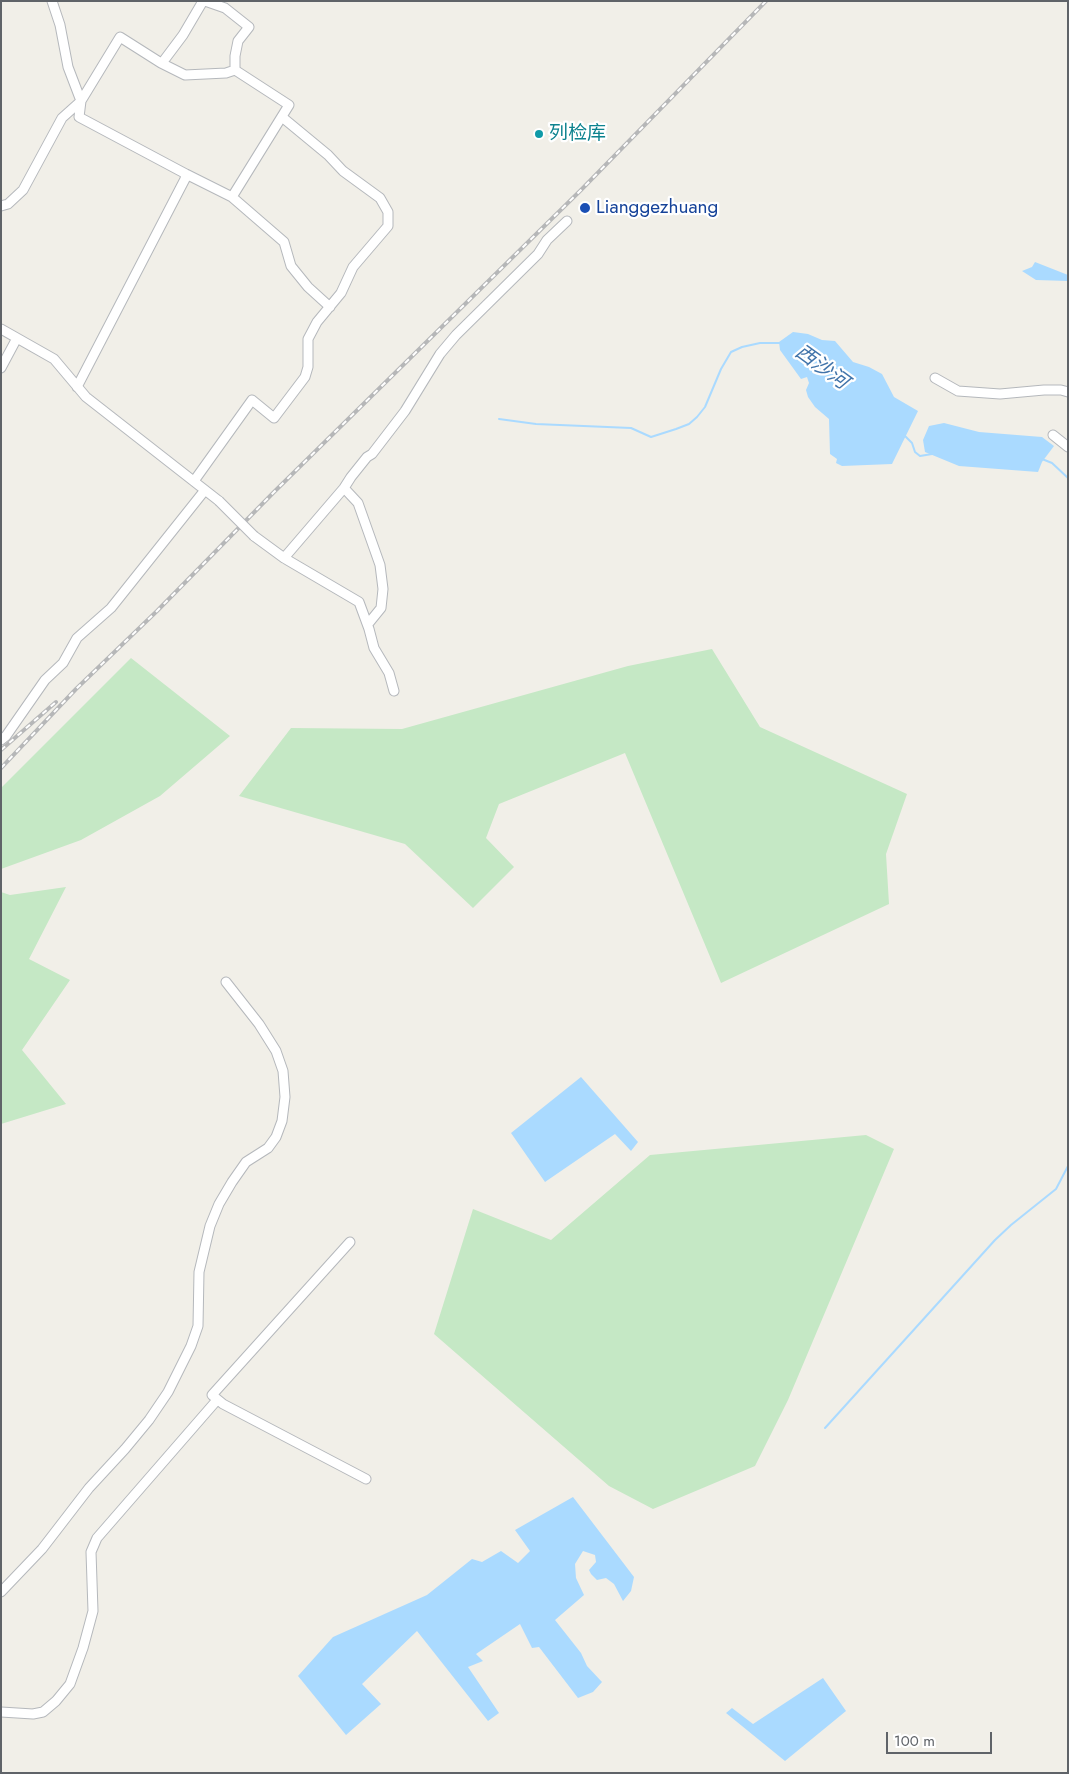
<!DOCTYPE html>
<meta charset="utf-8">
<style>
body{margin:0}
#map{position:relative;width:1069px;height:1774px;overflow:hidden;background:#f1efe8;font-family:Jost,sans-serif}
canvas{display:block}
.frame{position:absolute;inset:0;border:2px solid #5f6368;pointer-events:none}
.scale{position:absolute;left:886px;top:1732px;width:106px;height:22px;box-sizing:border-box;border:2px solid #5f6368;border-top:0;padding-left:6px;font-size:15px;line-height:18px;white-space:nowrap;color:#5f6368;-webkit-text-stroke:4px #fff;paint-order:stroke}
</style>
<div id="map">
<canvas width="1069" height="1774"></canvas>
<div class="frame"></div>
<div class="scale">100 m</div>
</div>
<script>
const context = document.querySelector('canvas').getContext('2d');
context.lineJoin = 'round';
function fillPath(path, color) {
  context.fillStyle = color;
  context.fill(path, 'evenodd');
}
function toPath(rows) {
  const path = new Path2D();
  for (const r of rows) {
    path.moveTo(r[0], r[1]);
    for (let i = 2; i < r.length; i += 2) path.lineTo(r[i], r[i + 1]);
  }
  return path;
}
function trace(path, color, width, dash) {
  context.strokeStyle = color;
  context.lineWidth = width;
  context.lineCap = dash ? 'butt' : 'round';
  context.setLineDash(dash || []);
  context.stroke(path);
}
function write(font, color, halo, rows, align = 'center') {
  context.font = font + ' Jost,"Noto Sans SC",sans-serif';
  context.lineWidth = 4.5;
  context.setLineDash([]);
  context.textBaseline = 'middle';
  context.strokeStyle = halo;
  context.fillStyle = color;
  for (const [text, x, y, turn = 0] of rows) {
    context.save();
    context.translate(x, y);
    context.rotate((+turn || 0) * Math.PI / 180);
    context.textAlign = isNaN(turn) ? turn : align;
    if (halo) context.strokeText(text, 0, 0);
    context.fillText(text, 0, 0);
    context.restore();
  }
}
const green = toPath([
 [712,649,760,727,907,794,886,854,889,904,721,983,625,753,499,804,486,838,514,867,473,908,405,844,239,796,291,728,402,729,628,666],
 [131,658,230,736,160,796,81,840,1,869,1,788],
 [66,887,29,959,70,980,22,1050,66,1104,1,1124,1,892,10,895],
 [866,1135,894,1149,788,1400,755,1466,653,1509,609,1486,434,1334,473,1209,551,1240,650,1155]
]);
const water = toPath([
 [1035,262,1068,275,1068,281,1036,280,1022,271,1032,267],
 [793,332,808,334,822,340,835,341,853,362,869,367,882,374,894,397,918,411,892,464,842,466,836,463,837,459,830,454,829,419,815,407,808,397,806,390,809,383,807,377,801,379,780,350,779,342],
 [944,423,979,432,1042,437,1054,446,1042,462,1038,472,959,466,925,452,923,440,929,426],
 [581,1077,638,1142,631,1151,615,1134,545,1182,511,1133],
 [573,1497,634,1577,631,1591,623,1601,614,1584,606,1578,597,1580,591,1574,589,1570,596,1562,595,1555,583,1551,575,1564,576,1578,584,1595,555,1620,581,1653,587,1666,602,1682,593,1692,578,1698,539,1647,532,1648,520,1624,476,1654,483,1661,468,1667,499,1713,488,1721,417,1631,362,1684,381,1704,346,1735,298,1676,333,1637,427,1595,472,1559,482,1562,501,1551,518,1563,530,1551,515,1530],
 [823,1678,846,1711,785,1761,726,1713,732,1708,753,1724]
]);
const stream = toPath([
 [499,419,536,424,631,428,651,437,676,429,689,424,697,417,705,407,721,369,731,352,742,347,760,343,781,343],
 [904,435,912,443,915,452,920,456,932,454],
 [1042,459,1052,463,1068,478],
 [825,1428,995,1240,1011,1225,1056,1189,1068,1166]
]);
const minor = toPath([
 [52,1,60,25,68,67,81,101,79,117,186,174,232,197,284,242,291,266,308,287,330,307],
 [205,1,225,8,249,27,238,41,235,56,235,70],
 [162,63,183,35,203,1],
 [1,206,8,204,23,190,62,118,81,101,120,37,161,63,185,75,226,73,235,70,289,105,232,197],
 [1,329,54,359,86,397,219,501],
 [1,368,17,338],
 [935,378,958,391,1000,394,1044,390,1061,390,1068,392],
 [77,387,185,179,186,174],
 [1053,435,1068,447],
 [194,481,252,400,274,418,305,377,308,367,308,339,317,322,341,293,353,267,388,226,388,212,380,198,343,171,328,155,282,117],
 [344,488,358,503,380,565,383,589,381,608,368,624],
 [254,536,284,558,359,602,369,629,374,648,389,673,394,691],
 [284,558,344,488,351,477,367,457,372,454,405,411,440,354,456,335,538,254,547,240,567,221],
 [1,740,6,736,45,680,63,663,77,638,111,608,205,490],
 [350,1242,212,1395,223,1404,366,1479],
 [1,1592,42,1549,89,1488,125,1449,149,1420,168,1392,191,1346,198,1326,199,1272,210,1226,219,1204,232,1182,246,1162,268,1148,276,1137,282,1121,285,1097,283,1071,276,1051,259,1024,226,982],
 [1,1712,33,1714,43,1712,56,1701,70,1684,83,1648,93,1611,91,1552,97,1538,217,1400]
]);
const rail = toPath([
 [1,750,56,702],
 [1,768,76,689,157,611,274,492,581,190,766,1]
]);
const minorBridge = toPath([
 [219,501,254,536]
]);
const markers = [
 [539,134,5,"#0f9aa8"],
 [585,208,6,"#1a4fb4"]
];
const cultureNames = [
 ["列检库",549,134]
];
const transitNames = [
 ["Lianggezhuang",596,208]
];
const waterNames = [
 ["西沙河",821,368,36]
];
fillPath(green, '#c5e8c5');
fillPath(water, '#aadaff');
trace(stream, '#aadaff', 2);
trace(minor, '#b5b8bc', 11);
trace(minor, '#fff', 9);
trace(rail, '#b6b7b8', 4);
trace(rail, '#fff', 2, [5.5]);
trace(minorBridge, '#b5b8bc', 11, []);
trace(minorBridge, '#fff', 9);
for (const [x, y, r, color] of markers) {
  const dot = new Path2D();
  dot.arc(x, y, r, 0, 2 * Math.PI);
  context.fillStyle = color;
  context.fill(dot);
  trace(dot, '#fff', 2);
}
write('19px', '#0d838f', '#fff', cultureNames, 'left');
write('19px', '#164399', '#fff', transitNames, 'left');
write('italic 20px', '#4174aa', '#fff', waterNames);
</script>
